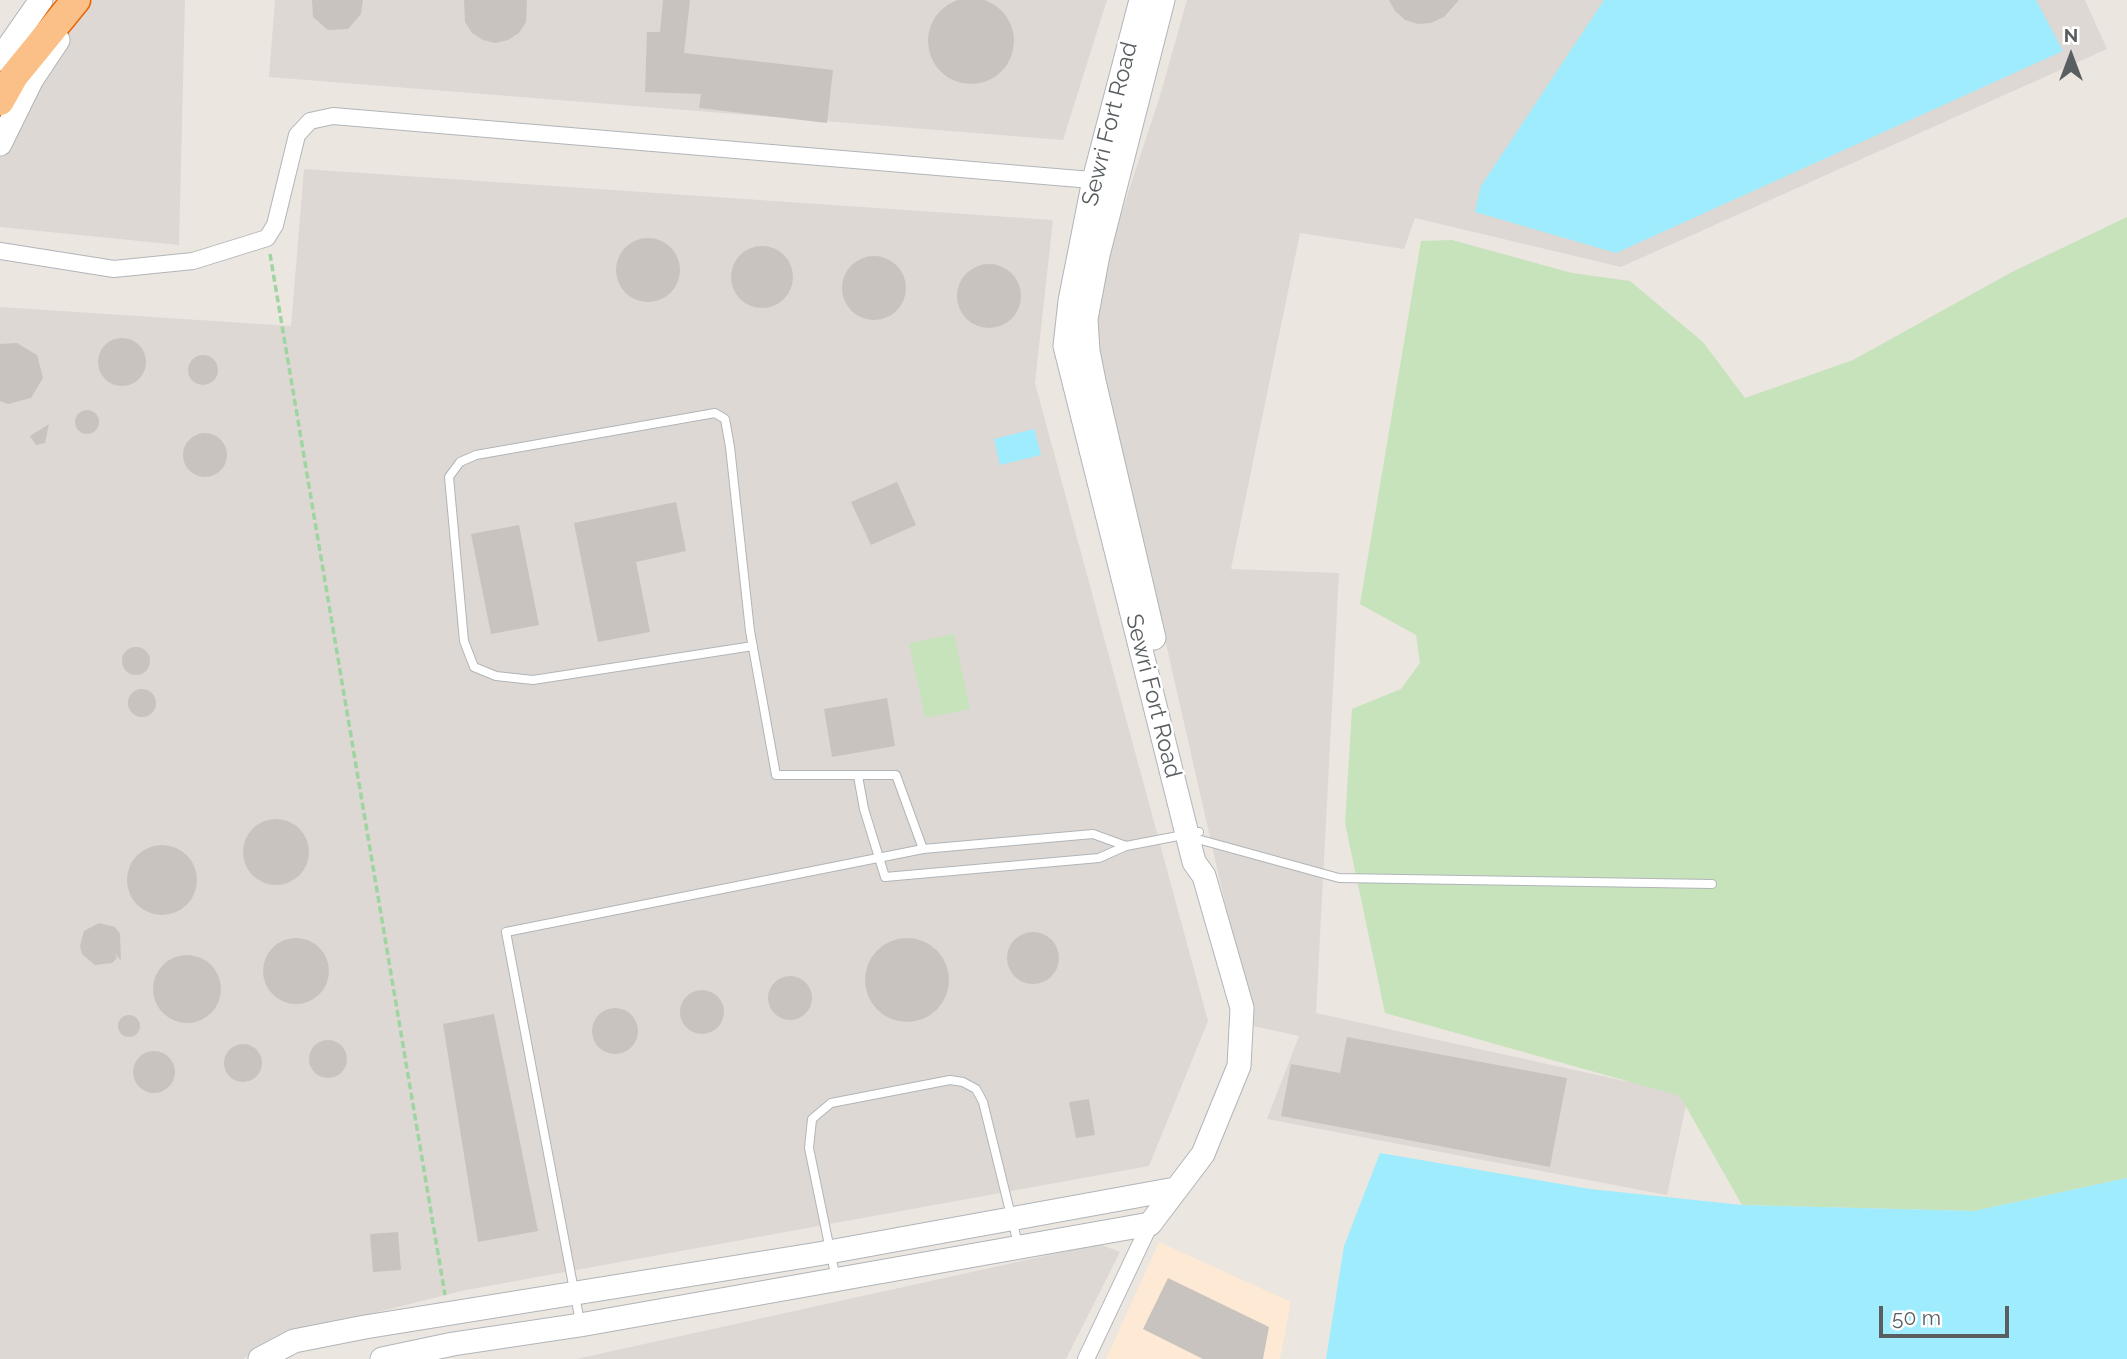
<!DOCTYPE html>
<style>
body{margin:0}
#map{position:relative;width:2127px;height:1359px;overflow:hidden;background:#ece6e0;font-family:Raleway,sans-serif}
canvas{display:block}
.north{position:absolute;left:2036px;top:21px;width:70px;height:70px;-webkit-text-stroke:5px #fff;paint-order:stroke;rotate:0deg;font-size:19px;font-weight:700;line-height:28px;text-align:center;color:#595e61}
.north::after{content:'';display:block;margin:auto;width:24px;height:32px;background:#595e61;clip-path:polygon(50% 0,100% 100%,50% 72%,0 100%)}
.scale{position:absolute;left:1879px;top:1306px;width:130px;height:32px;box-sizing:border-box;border:4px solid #595e61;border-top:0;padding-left:9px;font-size:21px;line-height:24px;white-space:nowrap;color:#595e61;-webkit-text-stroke:5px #fff;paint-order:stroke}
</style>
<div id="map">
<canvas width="2127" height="1359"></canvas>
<div class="north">N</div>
<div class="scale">50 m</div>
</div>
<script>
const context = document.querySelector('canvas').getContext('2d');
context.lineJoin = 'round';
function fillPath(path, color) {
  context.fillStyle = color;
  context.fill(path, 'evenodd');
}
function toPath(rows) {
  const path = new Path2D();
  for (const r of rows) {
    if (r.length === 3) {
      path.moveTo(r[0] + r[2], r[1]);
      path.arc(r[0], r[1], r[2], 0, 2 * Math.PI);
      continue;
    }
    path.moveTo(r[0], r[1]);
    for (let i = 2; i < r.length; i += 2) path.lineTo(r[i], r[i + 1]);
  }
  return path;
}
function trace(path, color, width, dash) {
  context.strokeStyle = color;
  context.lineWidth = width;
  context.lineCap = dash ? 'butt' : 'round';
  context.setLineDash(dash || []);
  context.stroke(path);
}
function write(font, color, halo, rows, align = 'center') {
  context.font = font + ' Raleway,sans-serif';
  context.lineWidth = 5;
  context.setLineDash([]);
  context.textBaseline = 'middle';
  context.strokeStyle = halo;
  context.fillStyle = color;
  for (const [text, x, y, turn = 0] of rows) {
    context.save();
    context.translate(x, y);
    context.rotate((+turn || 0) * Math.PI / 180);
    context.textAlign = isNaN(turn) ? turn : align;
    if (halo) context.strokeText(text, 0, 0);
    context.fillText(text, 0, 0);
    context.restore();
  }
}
const commercial = toPath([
 [1159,1242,1291,1302,1280,1359,1106,1359]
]);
const industrial = toPath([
 [82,0,185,0,179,245,0,227,0,130],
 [275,0,1107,0,1063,140,269,77],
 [1187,0,2085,0,2107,49,1621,267,1415,218,1404,249,1300,233,1231,569,1339,573,1316,1013,1688,1095,1667,1195,1267,1119,1299,1036,1253,1026,1149,569,1093,344,1093,299,1160,96],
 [304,169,1053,220,1035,383,1208,1021,1149,1166,466,1290,277,1337,243,1359,0,1359,0,307,291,326],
 [1099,1244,1120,1252,1066,1359,576,1359]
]);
const green = toPath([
 [2127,217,2127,1178,1974,1211,1742,1205,1680,1096,1385,1013,1345,823,1352,709,1401,689,1420,663,1416,635,1360,604,1421,241,1452,240,1572,273,1630,281,1703,342,1745,398,1853,360,2012,272],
 [954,634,970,709,925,718,909,643]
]);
const water = toPath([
 [1604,0,2036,0,2063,51,1616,253,1475,212,1481,186],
 [1034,429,1041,455,1000,465,994,439],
 [1380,1153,1590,1189,1742,1205,1974,1211,2127,1178,2127,1359,1326,1359,1344,1246]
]);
const building = toPath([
 [971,41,43],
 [312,0,363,0,361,14,348,29,328,30,313,17],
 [464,0,527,0,526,22,519,33,508,40,495,43,483,40,472,33,465,22],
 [663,0,690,0,684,53,833,70,827,123,699,108,701,94,645,92,647,32,660,32],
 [1389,0,1459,0,1444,17,1431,23,1418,24,1405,20,1395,11],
 [648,270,32],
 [762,277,31],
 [874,288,32],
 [989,296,32],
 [122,362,24],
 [17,343,37,355,43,378,31,398,8,404,0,401,0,344],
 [203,370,15],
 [87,422,12],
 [49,424,45,443,36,445,30,436],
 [205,455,22],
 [897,482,916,525,871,545,851,502],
 [676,502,686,551,636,562,650,632,598,642,574,523],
 [519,525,539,625,491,634,471,534],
 [136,661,14],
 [142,703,14],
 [887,698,895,746,832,757,824,709],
 [276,852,33],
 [162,880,35],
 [99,923,115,927,120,934,121,961,115,953,117,958,112,963,95,965,82,954,80,946,84,931],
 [1033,958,26],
 [907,980,42],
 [296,971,33],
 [187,989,34],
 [790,998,22],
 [702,1012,22],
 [615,1031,23],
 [494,1014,538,1231,478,1242,443,1024],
 [129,1026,11],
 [1347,1037,1567,1078,1550,1167,1281,1116,1291,1064,1340,1073],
 [328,1059,19],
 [243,1063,19],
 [154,1072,21],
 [1089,1099,1095,1135,1076,1138,1069,1102],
 [398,1232,401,1270,373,1272,370,1234],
 [1168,1278,1269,1327,1263,1359,1203,1359,1143,1329]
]);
const path = toPath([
 [270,254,445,1295]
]);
const lane = toPath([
 [753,646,533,680,496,676,474,667,464,641,449,477,460,462,476,455,715,413,725,419,730,447,750,631,776,775,896,775,923,849,1093,834,1126,846],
 [858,776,864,809,885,877,1099,858,1126,846,1199,832],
 [1192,843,1201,840,1339,878,1712,884],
 [836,1279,809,1148,812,1119,831,1103,950,1080,963,1082,976,1089,983,1102,1018,1244],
 [580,1322,506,932,923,849]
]);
const street = toPath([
 [0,251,114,269,193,261,267,238,275,225,297,135,310,121,333,116,1103,181],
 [1086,1359,1150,1224]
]);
const secondary = toPath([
 [0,59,41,0],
 [0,144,32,79,58,40],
 [1154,638,1094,381,1088,351,1086,319,1098,255,1163,0],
 [260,1359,294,1341,365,1327,818,1254,1175,1189],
 [382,1359,453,1344,580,1325,1150,1224,1203,1154,1239,1066,1242,1008,1204,876,1194,862,1065,346,1070,301,1094,180,1141,0]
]);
const highway = toPath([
 [0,101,14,76,76,0]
]);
const streetNames = [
 ["Sewri Fort Road",1110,124,-76],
 ["Sewri Fort Road",1153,696,76]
];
fillPath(commercial, '#fde9d4');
fillPath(industrial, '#ddd8d4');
fillPath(green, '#c6e3bc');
fillPath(water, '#9eecfd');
fillPath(building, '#c8c3bf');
trace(lane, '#b1b5b8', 10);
trace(street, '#b1b5b8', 18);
trace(secondary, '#b0b5b8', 25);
trace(highway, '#e76605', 31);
trace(path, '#9fd5a0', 3.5, [7, 3.5]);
trace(lane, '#fff', 8);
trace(street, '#fff', 16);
trace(secondary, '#fff', 23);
trace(highway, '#fac088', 28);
write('23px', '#595e61', '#fff', streetNames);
</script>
